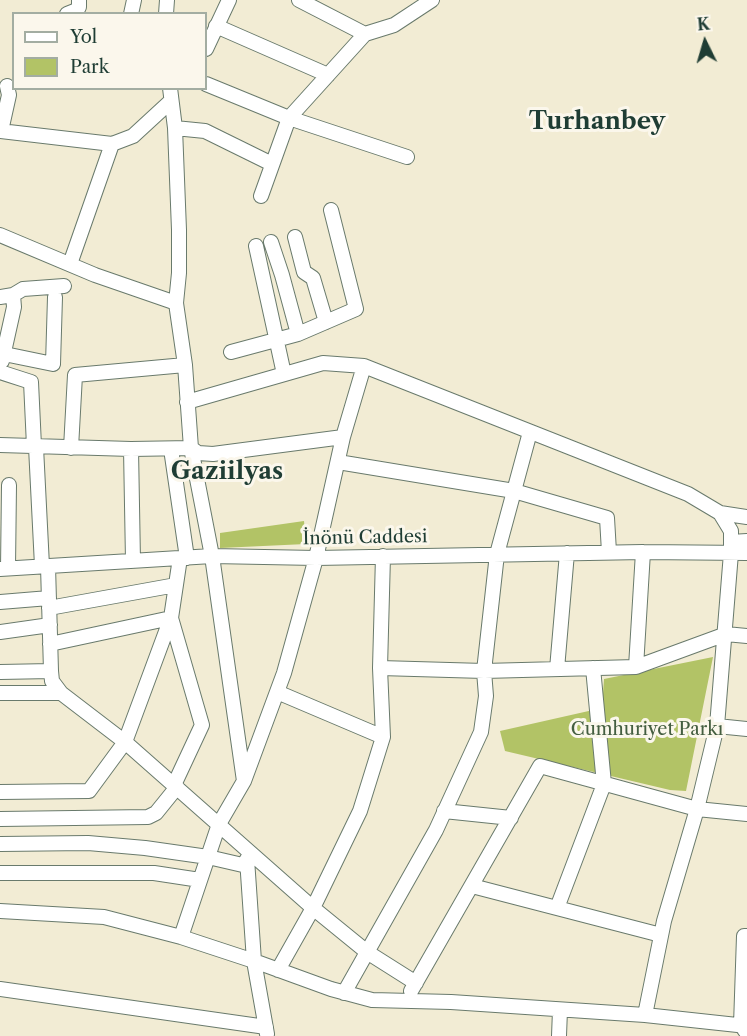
<!DOCTYPE html>
<meta charset="utf-8">
<style>
body{margin:0}
#map{position:relative;width:747px;height:1036px;overflow:hidden;background:#f2ecd4;font-family:"Libre Caslon Text",serif}
canvas{display:block}
.legend{position:absolute;left:12px;top:12px;width:195px;height:78px;box-sizing:border-box;background:#fbf7ec;border:2px solid #a3ada2;margin:0;padding:8px 10px;list-style:none;font-size:18px;color:#1f3d34}
.legend li{display:flex;align-items:center;gap:12px;height:30px}
.legend b{width:30px;border:2px solid #a3ada2}
.north{position:absolute;left:675px;top:12px;width:60px;height:60px;-webkit-text-stroke:4px #fbf7ec;paint-order:stroke;rotate:355deg;font-size:16px;font-weight:700;line-height:24px;text-align:center;color:#1f3d34}
.north::after{content:'';display:block;margin:auto;width:21px;height:27px;background:#1f3d34;clip-path:polygon(50% 0,100% 100%,50% 72%,0 100%)}
</style>
<div id="map">
<canvas width="747" height="1036"></canvas>
<ul class="legend">
<li><b style="height:8px;background:#fff"></b>Yol</li>
<li><b style="height:16px;background:#b2c366"></b>Park</li>
</ul>
<div class="north">K</div>
</div>
<script>
const context = document.querySelector('canvas').getContext('2d');
context.lineJoin = 'round';
function fillPath(path, color) {
  context.fillStyle = color;
  context.fill(path, 'evenodd');
}
function toPath(rows) {
  const path = new Path2D();
  for (const r of rows) {
    path.moveTo(r[0], r[1]);
    for (let i = 2; i < r.length; i += 2) path.lineTo(r[i], r[i + 1]);
  }
  return path;
}
function trace(path, color, width, dash) {
  context.strokeStyle = color;
  context.lineWidth = width;
  context.lineCap = dash ? 'butt' : 'round';
  context.setLineDash(dash || []);
  context.stroke(path);
}
function write(font, color, halo, rows, align = 'center') {
  context.font = font + ' "Libre Caslon Text",serif';
  context.lineWidth = 6;
  context.setLineDash([]);
  context.textBaseline = 'middle';
  context.strokeStyle = halo;
  context.fillStyle = color;
  for (const [text, x, y, turn = 0] of rows) {
    context.save();
    context.translate(x, y);
    context.rotate((+turn || 0) * Math.PI / 180);
    context.textAlign = isNaN(turn) ? turn : align;
    if (halo) context.strokeText(text, 0, 0);
    context.fillText(text, 0, 0);
    context.restore();
  }
}
const green = toPath([
 [304,521,306,544,220,548,220,533],
 [713,657,686,791,670,790,505,751,500,731,602,708,604,679]
]);
const minor = toPath([
 [67,14,77,10,79,7,79,0],
 [131,14,134,0],
 [166,14,167,0],
 [216,26,328,75],
 [365,34,394,25,432,0],
 [206,49,229,0],
 [206,84,289,118,407,157],
 [170,88,175,128,179,230,179,273,176,303,185,365,191,448,212,556,244,781],
 [175,128,205,131,272,164],
 [0,131,112,144,133,136,171,101],
 [1,131,9,95,7,86],
 [261,196,289,118,365,34,299,0],
 [0,235,95,275,176,303],
 [295,237,304,272,313,278,326,322],
 [271,242,282,275,298,334],
 [256,246,284,374],
 [70,264,112,144],
 [0,297,13,295,23,289,64,286],
 [231,352,298,334,356,309,331,210],
 [0,353,53,364,55,297],
 [2,361,14,307,13,295],
 [0,372,31,382,34,446],
 [187,402,323,363,364,366,688,494,720,513,731,531,731,553,717,726,697,809,664,921,645,1015],
 [0,445,131,449,191,448,198,453,213,454,343,437],
 [36,447,42,566],
 [71,448,75,375,185,365],
 [131,449,133,561],
 [171,449,187,558],
 [338,462,514,491,607,518,609,552],
 [720,513,747,517],
 [731,542,747,541],
 [48,566,51,671,52,681,61,693,125,742,313,908,367,952,416,983],
 [8,568,9,485],
 [0,569,212,556,316,558,643,552,747,553],
 [0,602,49,598],
 [49,608,176,585],
 [0,632,50,625],
 [50,644,171,618,202,725,174,785],
 [636,667,643,552],
 [380,668,484,671,636,667,726,634,747,636],
 [557,669,567,553],
 [0,672,51,671],
 [277,692,383,737],
 [0,693,61,693],
 [717,726,747,729],
 [0,792,89,791,125,742,171,618,180,558],
 [444,811,511,818],
 [0,819,148,817,156,813,177,787],
 [0,844,88,843,145,848,208,857,247,866],
 [247,859,254,961,267,1034],
 [0,873,154,873,200,880],
 [472,886,661,935],
 [557,908,604,784,593,668],
 [0,911,104,917,181,937,254,961,331,989,372,1000,451,1002,645,1015,747,1026],
 [181,937,219,824,244,781,284,673,316,558,343,437,364,366],
 [278,970,313,908,360,811,383,737,380,668,383,556],
 [0,989,266,1027],
 [411,991,540,766,697,809,747,814],
 [344,993,436,830,481,732,486,696,484,671,497,554,530,432],
 [746,1032,741,1025,744,936,747,936],
 [559,1036,560,1010]
]);
const streetNames = [
 ["İnönü Caddesi",365,538,-1]
];
const parkNames = [
 ["Cumhuriyet Parkı",647,730]
];
const districtNames = [
 ["Turhanbey",597,122],
 ["Gaziilyas",227,472]
];
fillPath(green, '#b2c366');
trace(minor, '#697a6c', 16);
trace(minor, '#fff', 14);
write('18px', '#1f3d34', '#fbf7ec', streetNames);
write('18px', '#445e40', '#fbf7ec', parkNames);
write('bold 24px', '#1f3d34', '#fbf7ec', districtNames);
</script>
